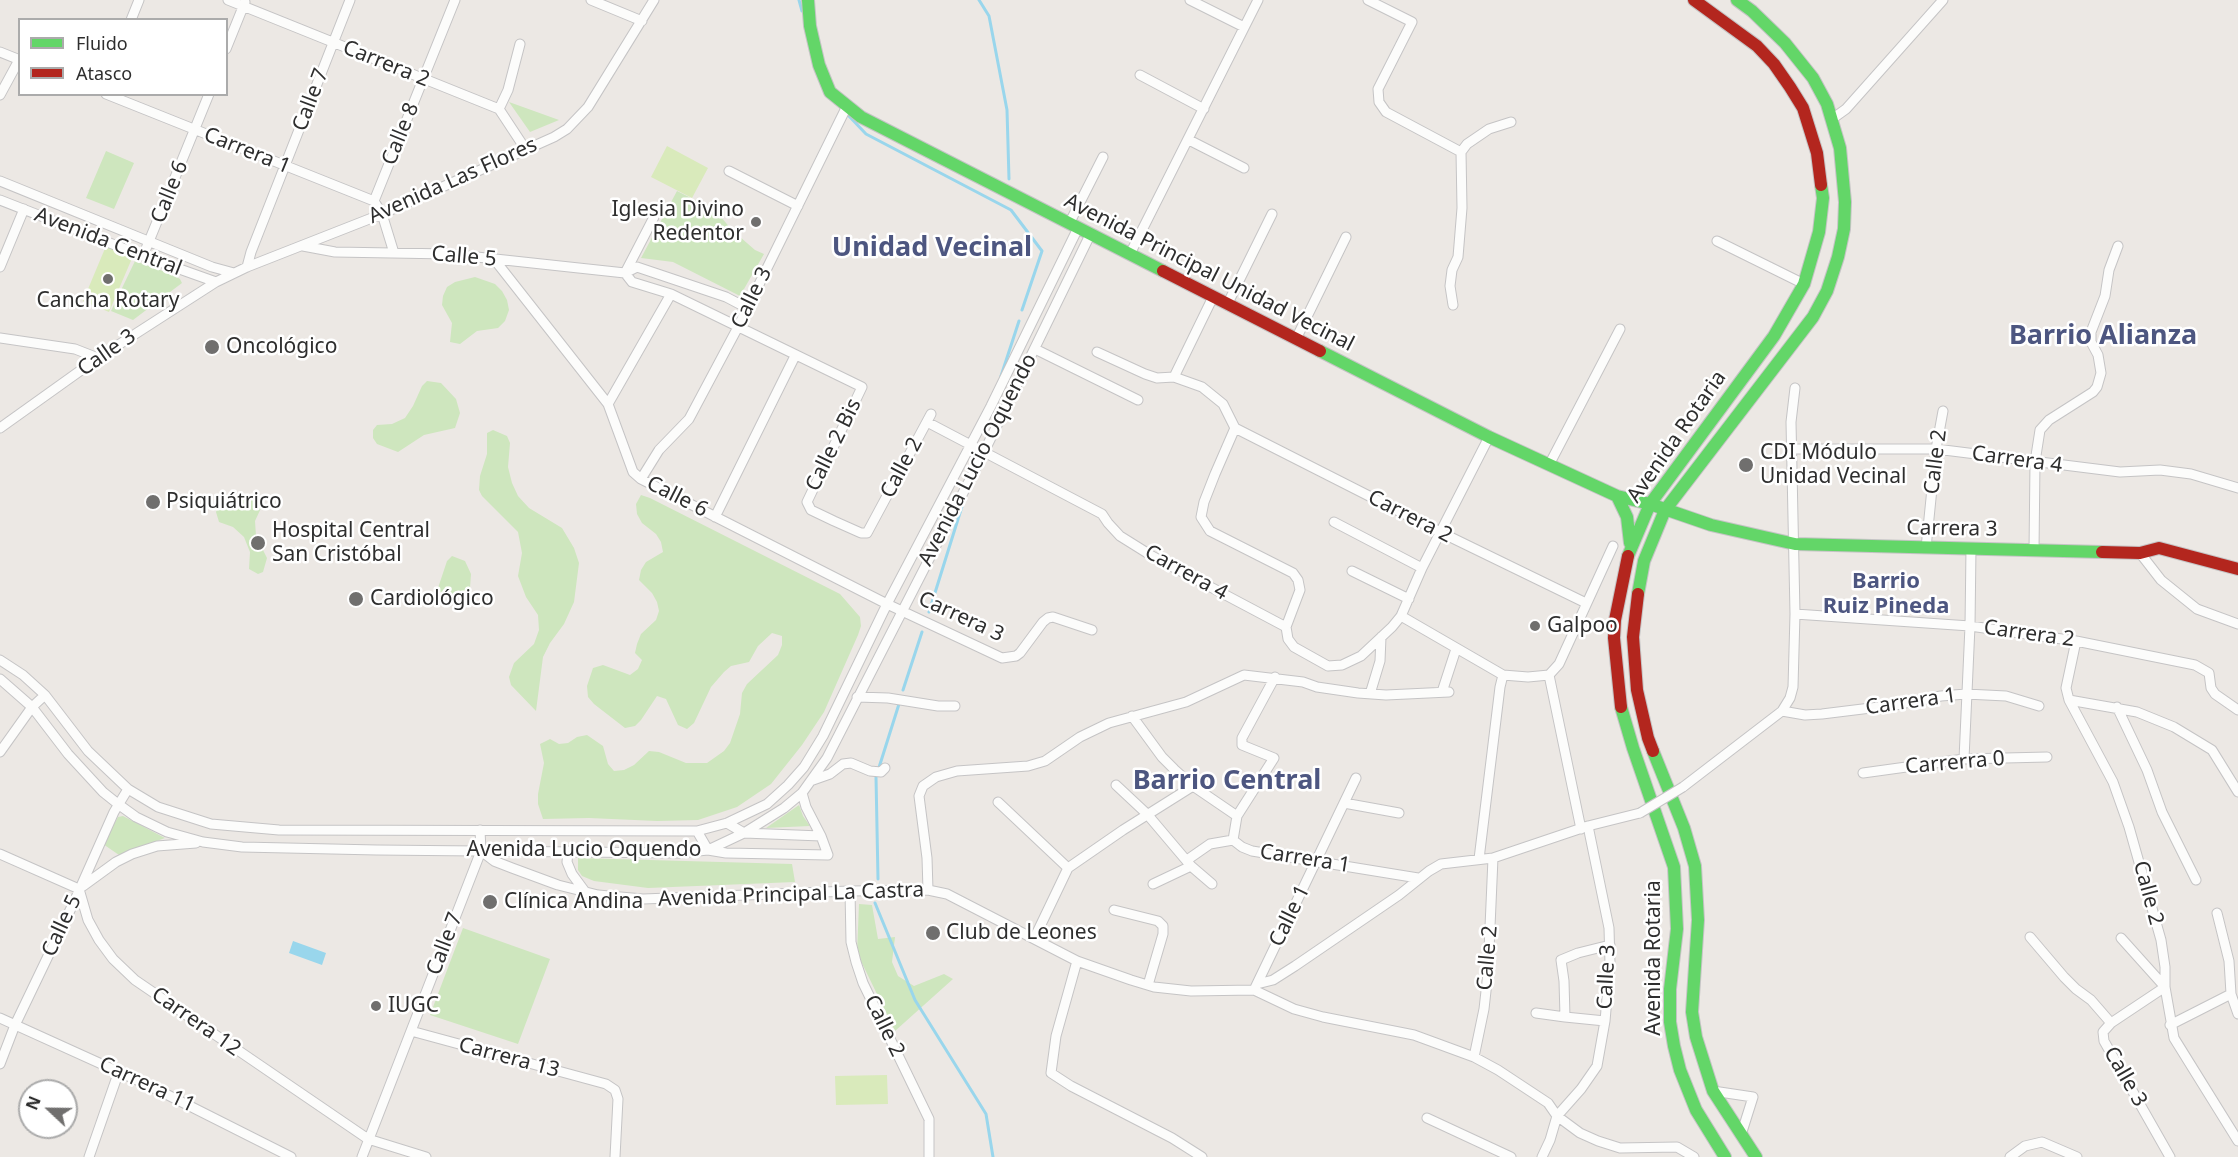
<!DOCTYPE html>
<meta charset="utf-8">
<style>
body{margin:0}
#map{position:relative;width:2238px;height:1157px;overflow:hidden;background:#ece8e4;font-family:"Noto Sans",sans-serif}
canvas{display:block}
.legend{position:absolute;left:18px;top:18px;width:210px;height:78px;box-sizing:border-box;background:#fff;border:2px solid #ababab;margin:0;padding:8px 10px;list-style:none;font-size:18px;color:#2e2e2e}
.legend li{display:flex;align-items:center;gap:12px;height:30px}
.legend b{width:30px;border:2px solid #ababab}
.north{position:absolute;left:18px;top:1079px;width:60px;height:60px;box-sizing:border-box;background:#fff;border:2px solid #ababab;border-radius:50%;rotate:292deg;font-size:16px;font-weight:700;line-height:24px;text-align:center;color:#2e2e2e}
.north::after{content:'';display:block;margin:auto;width:21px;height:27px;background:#706f6e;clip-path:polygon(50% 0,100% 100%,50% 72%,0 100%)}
</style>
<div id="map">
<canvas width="2238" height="1157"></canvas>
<ul class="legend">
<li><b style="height:8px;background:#63d668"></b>Fluido</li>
<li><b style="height:8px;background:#b3261e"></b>Atasco</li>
</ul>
<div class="north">N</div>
</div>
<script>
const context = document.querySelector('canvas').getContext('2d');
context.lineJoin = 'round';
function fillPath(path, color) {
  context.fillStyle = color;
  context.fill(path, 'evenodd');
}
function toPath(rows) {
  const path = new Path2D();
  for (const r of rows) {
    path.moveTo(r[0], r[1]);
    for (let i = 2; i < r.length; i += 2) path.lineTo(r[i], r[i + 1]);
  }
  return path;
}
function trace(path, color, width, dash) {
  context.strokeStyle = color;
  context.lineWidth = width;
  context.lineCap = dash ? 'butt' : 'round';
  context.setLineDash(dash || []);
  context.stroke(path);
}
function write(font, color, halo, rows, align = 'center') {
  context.font = font + ' "Noto Sans",sans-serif';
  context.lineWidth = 5;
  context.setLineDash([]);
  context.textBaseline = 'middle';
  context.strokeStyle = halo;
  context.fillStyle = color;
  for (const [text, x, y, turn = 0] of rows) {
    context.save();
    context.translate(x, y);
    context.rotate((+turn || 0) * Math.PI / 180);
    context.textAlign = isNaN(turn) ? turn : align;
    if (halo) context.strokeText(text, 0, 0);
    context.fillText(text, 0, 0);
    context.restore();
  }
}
const green = toPath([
 [509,102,559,120,530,132],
 [106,151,134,163,114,209,86,198],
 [677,191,715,210,732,230,755,250,764,254,740,296,673,262,641,258],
 [135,261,171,274,180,279,182,283,133,320,111,311],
 [475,277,495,284,502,291,507,300,509,310,505,321,498,328,477,331,460,344,450,342,452,323,442,305,443,296,447,287,455,282],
 [427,381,441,383,456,399,460,413,455,428,424,435,398,452,377,444,373,438,373,430,377,425,392,424,405,418,413,406,422,386],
 [493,430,507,436,510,443,508,467,512,483,518,496,529,508,562,528,574,548,579,563,574,602,564,624,550,643,543,657,536,711,511,685,509,677,514,663,534,644,539,630,538,615,526,597,518,576,522,553,518,532,482,496,479,490,480,476,487,454,487,433],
 [641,495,650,498,840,594,860,617,861,626,858,635,824,712,802,745,771,784,737,807,698,820,657,821,589,818,543,819,538,804,538,794,544,763,540,744,550,739,559,744,568,743,577,737,587,735,603,746,608,764,614,771,624,770,634,765,649,751,659,752,686,763,707,763,724,751,730,743,740,714,742,693,747,684,778,655,782,645,782,636,772,633,758,646,749,662,731,666,724,672,711,687,694,723,687,729,678,725,666,699,657,696,641,720,635,726,625,728,594,704,588,697,587,686,593,668,603,665,630,675,638,669,642,660,635,653,637,644,641,634,656,620,659,611,657,602,652,593,639,580,641,570,646,562,663,552,661,542,656,534,642,523,637,514,636,504],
 [252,497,257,498,261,508,255,521,256,536,267,558,263,572,258,574,249,569,250,552,244,537,233,527,219,522,216,512,218,507,225,498,241,499],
 [452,556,465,561,471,574,470,588,464,594,456,597,442,595,438,588,447,561],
 [799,805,803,816,810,826,766,828],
 [123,816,165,838,119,855,103,844,118,817],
 [578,858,792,864,795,882,648,888,594,881,582,876,578,870],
 [859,904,872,905,878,939,895,937,892,962,898,976,914,986,944,974,953,979,895,1031,857,953],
 [463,928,550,959,518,1044,430,1015]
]);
const pitch = toPath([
 [667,146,708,168,692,198,651,177],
 [106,246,133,256,109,312,83,301],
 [887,1075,888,1104,836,1105,835,1076]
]);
const water = toPath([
 [293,941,326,953,322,965,289,953]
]);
const stream = toPath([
 [799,0,802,11],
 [979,0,989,16,1007,110,1009,179],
 [848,115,866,134,1011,210,1042,251,1022,310],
 [1001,376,1019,321],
 [929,612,964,500],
 [903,690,922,632],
 [878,879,876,777,899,704],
 [875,903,915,1000,986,1114,993,1157]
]);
const street = toPath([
 [228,0,499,109,526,150],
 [591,0,642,21],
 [1190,0,1244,27],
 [1368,0,1412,22,1378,89,1379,102,1386,112,1461,152,1467,144,1489,129,1511,122],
 [131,20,139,0],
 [226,49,245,2],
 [0,52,20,60],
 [1140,75,1204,109],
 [106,94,374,201,382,214,394,253],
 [0,95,19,60],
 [499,109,508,90,520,44],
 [1832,119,1846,109,1943,0],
 [1189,140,1244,168],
 [729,171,798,206],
 [0,181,212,267,234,273],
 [0,200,143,256,216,282],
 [374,201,455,0],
 [1069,224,1103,157],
 [1717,241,1804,284],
 [303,246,335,252,449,254,625,273,637,267,726,297,747,308],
 [1130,254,1258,0],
 [143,256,209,94],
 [494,259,608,404,633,472,641,479,887,604,1002,658,1016,656,1020,653,1043,622,1048,618,1053,617,1092,630],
 [0,267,24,209],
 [247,267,251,252,350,0],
 [625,273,632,282,671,294,862,387,807,502,811,510,834,521,861,533,867,533,931,414],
 [625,273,654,217],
 [1227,305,1272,214],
 [1453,305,1450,286,1452,270,1458,257,1462,208,1461,152],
 [0,338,75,349,98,358],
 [1296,339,1346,237],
 [1035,349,1138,400],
 [1097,352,1145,374,1157,378,1174,377,1202,387,1223,404,1235,428],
 [1174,377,1213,297],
 [608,404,671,294],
 [927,422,1102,514,1108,523,1120,536,1152,556,1286,627,1288,639,1294,647,1328,666,1342,665,1361,656,1392,627,1401,616,1422,568,1489,437],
 [0,428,98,358,216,282,247,267,382,214,554,137,567,129,588,107,654,0],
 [1235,428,1440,532,1586,603],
 [1235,428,1215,474,1204,502,1201,517,1210,531,1293,573,1298,580,1300,590,1286,627],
 [1792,449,1936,449,2120,472,2160,470,2191,474,2238,488],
 [1549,465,1620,329],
 [641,479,659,450,689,419,738,327,847,106],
 [715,517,795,356],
 [1334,522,1422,568],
 [1926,548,1936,449,1943,411],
 [2034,551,2035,462,2040,430,2049,420,2093,392,2097,387,2101,373,2098,355,2091,342,2091,332,2105,296,2109,270,2118,246],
 [2140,553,2161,580,2197,609,2238,624],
 [1352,571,1409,599],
 [1795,614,1970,626,2076,641,2195,665,2209,673,2211,688,2215,694,2238,710],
 [1401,616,1503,675,1528,677,1549,675],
 [2076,641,2066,688,2069,700,2113,782,2129,827,2161,940,2165,967,2165,987,2174,1038,2238,1141],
 [0,660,23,675,45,695,88,751,128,789,158,807,211,824,279,830,697,831,727,823,767,804,788,785,804,767,823,736,887,604,991,406,1078,228],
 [1549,675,1581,829],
 [1549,675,1559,664,1613,546],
 [0,679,32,707,68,754,103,792,118,804,136,817,167,832,203,842,242,847,377,850,679,853,708,850,744,833,784,808,802,793,827,758,984,452,1090,235],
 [1442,692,1456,649],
 [1370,694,1380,661,1381,637],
 [857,697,888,698,938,706,955,706],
 [2069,700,2137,712,2174,727,2212,750,2238,792],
 [2117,707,2147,770,2162,812,2196,880],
 [1782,711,1805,715,1822,714,1895,705,1941,696,1966,694,2006,696,2039,706],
 [1132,716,1162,757,1174,769,1193,786,1237,816,1233,840,1242,847,1252,851,1418,878],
 [0,752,32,707,45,695],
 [1964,759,1970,626,1971,548],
 [1863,773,1964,759,2047,757],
 [813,780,830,774,843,764,851,763,870,771,881,772,885,768],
 [1116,785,1147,814,1191,866,1212,884],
 [1683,787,1782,711,1790,698,1793,687,1795,614,1791,422,1795,388],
 [998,802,1068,868],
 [1344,803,1399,813],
 [1237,816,1274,758,1242,745,1242,738,1275,677],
 [727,823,744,833,821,836],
 [697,831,708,850,726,853,828,855,821,836,806,807,802,793],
 [481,851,494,861,512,868,558,885,598,895,643,899,850,891,928,890,947,894,1077,961,1131,980,1154,987,1191,991,1254,990,1294,1009,1323,1017,1414,1035,1474,1057,1498,1070,1548,1103,1557,1116,1580,1133,1598,1141,1620,1148,1677,1147,1694,1157],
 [568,851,567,862,572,874,586,893],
 [0,854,79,889,88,920,99,940,113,959,135,980,368,1139,426,1157],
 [1479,859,1500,687,1503,675],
 [1187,860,1210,844,1233,840],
 [1153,884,1191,866],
 [83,886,116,862,132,854,157,846,196,843],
 [928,890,927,858,919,796,923,786,936,777,957,771,1028,766,1045,761,1080,737,1109,723,1186,702,1244,675,1303,682,1317,687,1358,693,1386,695,1449,692],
 [850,891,851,942,856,962,863,983,929,1119,929,1157],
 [1114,910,1158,921,1163,926,1163,934,1148,985],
 [2217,913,2229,961,2231,994],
 [2030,937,2064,977,2076,989,2091,1000,2111,1023],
 [2121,938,2165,987],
 [1034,939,1068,868,1123,830,1193,786],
 [1077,961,1056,1036,1051,1073,1071,1086,1172,1138,1202,1157],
 [1257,984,1273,980,1295,966,1399,895,1429,871,1441,864,1493,858,1588,826,1640,813],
 [2165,987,2111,1023,2103,1032,2104,1041,2170,1157],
 [1255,988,1356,778],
 [1536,1013,1565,1017],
 [0,1018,150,1086,291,1157],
 [1605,1021,1565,1017,1564,981,1561,960,1578,953,1610,945],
 [2170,1025,2231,994,2238,1014],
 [411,1031,606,1084,615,1090,618,1099,615,1157],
 [1474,1057,1484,1009,1488,973,1493,858],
 [0,1064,15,1025,74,902,114,812,128,789],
 [1713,1091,1753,1097,1741,1135],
 [1427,1118,1511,1157],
 [89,1157,119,1071],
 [362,1157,481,851,480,830],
 [1542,1157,1550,1140,1557,1116,1581,1089,1597,1066,1605,1021,1610,964,1609,928,1588,826],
 [2010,1157,2025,1146,2042,1142,2077,1157]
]);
const fast = toPath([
 [808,0,810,26,819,65,830,92,861,117,1163,271],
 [1320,351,1489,437,1617,496,1650,504,1711,525,1795,544,2102,552],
 [1617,496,1627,517,1630,543],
 [1628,556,1650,504,1774,336,1804,284,1819,232,1823,198,1821,185],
 [1638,594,1644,561,1665,510,1813,317,1827,291,1838,257,1844,229,1845,202,1840,148,1827,104,1813,78,1785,43,1752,11,1737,0],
 [1621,707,1633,748,1674,867,1677,929,1670,989,1670,1022,1674,1046,1680,1070,1696,1110,1725,1157],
 [1653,751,1684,828,1695,866,1698,920,1692,1012,1696,1037,1713,1091,1756,1157]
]);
const jam = toPath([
 [1694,0,1757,46,1774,64,1790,87,1803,108,1817,153,1821,185],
 [1163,271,1320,351],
 [2102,552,2140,553,2159,548,2238,569],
 [1638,594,1633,637,1637,690,1648,738,1653,751],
 [1621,707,1614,638,1615,620,1628,556]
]);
const streetBridge = toPath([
 [1640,813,1683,787]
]);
const markers = [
 [756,222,6,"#706f6e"],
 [108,279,6,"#706f6e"],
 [212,347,8,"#706f6e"],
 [1746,465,8,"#706f6e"],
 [153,502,8,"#706f6e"],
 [258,543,8,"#706f6e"],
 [356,599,8,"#706f6e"],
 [1535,626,6,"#706f6e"],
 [490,902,8,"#706f6e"],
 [933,933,8,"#706f6e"],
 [376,1006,6,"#706f6e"]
];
const streetNames = [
 ["Carrera 2",386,64,22],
 ["Calle 7",311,100,-69],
 ["Calle 8",401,134,-68],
 ["Carrera 1",247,151,22],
 ["Avenida Las Flores",453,181,-24],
 ["Calle 6",170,192,-68],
 ["Avenida Central",108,242,21],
 ["Calle 5",464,257,5],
 ["Avenida Principal Unidad Vecinal",1209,273,27],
 ["Calle 3",752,298,-64],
 ["Calle 3",107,353,-35],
 ["Avenida Rotaria",1677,437,-55],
 ["Calle 2 Bis",834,445,-64],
 ["Avenida Lucio Oquendo",978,460,-63],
 ["Carrera 4",2017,460,8],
 ["Calle 2",1936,462,-83],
 ["Calle 2",902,468,-62],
 ["Calle 6",677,497,27],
 ["Carrera 2",1410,517,27],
 ["Carrera 3",1952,529,1],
 ["Carrera 4",1186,573,29],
 ["Carrera 3",961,617,25],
 ["Carrera 2",2029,634,8],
 ["Carrera 1",1911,702,-8],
 ["Carrerra 0",1955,763,-5],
 ["Avenida Lucio Oquendo",584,850],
 ["Carrera 1",1305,859,9],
 ["Calle 2",2148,893,75],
 ["Avenida Principal La Castra",791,895,-2],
 ["Calle 1",1290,916,-64],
 ["Calle 5",62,926,-65],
 ["Calle 7",445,944,-69],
 ["Calle 2",1488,958,-85],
 ["Avenida Rotaria",1654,958,-90],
 ["Calle 3",1607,977,-87],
 ["Carrera 12",196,1022,35],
 ["Calle 2",884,1026,64],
 ["Carrera 13",509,1058,15],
 ["Calle 3",2125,1077,60],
 ["Carrera 11",147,1085,25]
];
const poiNames = [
 ["Iglesia Divino",744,210,"right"],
 ["Redentor",744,234,"right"],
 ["Cancha Rotary",108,301,"center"],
 ["Oncológico",226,347],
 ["CDI Módulo",1760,453],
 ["Unidad Vecinal",1760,477],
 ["Psiquiátrico",166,502],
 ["Hospital Central",272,531],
 ["San Cristóbal",272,555],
 ["Cardiológico",370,599],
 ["Galpoo",1547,626],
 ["Clínica Andina",504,902],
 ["Club de Leones",946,933],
 ["IUGC",388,1006]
];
const neighbourhoodNames = [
 ["Barrio",1886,582],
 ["Ruiz Pineda",1886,607]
];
const districtNames = [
 ["Unidad Vecinal",932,248],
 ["Barrio Alianza",2103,336],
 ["Barrio Central",1227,781]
];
fillPath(green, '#cee6be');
fillPath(pitch, '#d9eabb');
fillPath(water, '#99d6ec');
trace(stream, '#99d6ec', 3);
trace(street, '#c5c4c5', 11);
trace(fast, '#c5c4c5', 14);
trace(jam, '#c5c4c5', 14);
trace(street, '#fcfcfb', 9);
trace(fast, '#63d668', 12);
trace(jam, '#b3261e', 12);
trace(streetBridge, '#c5c4c5', 11, []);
trace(streetBridge, '#fcfcfb', 9);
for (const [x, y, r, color] of markers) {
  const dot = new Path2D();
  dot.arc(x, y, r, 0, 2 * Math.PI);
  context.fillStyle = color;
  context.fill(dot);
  trace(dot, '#fff', 2);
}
write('21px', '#2e2e2e', '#fff', streetNames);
write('21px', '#2e2e2e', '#fff', poiNames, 'left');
write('bold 22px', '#4d5680', '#fff', neighbourhoodNames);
write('bold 27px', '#4d5680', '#fff', districtNames);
</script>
